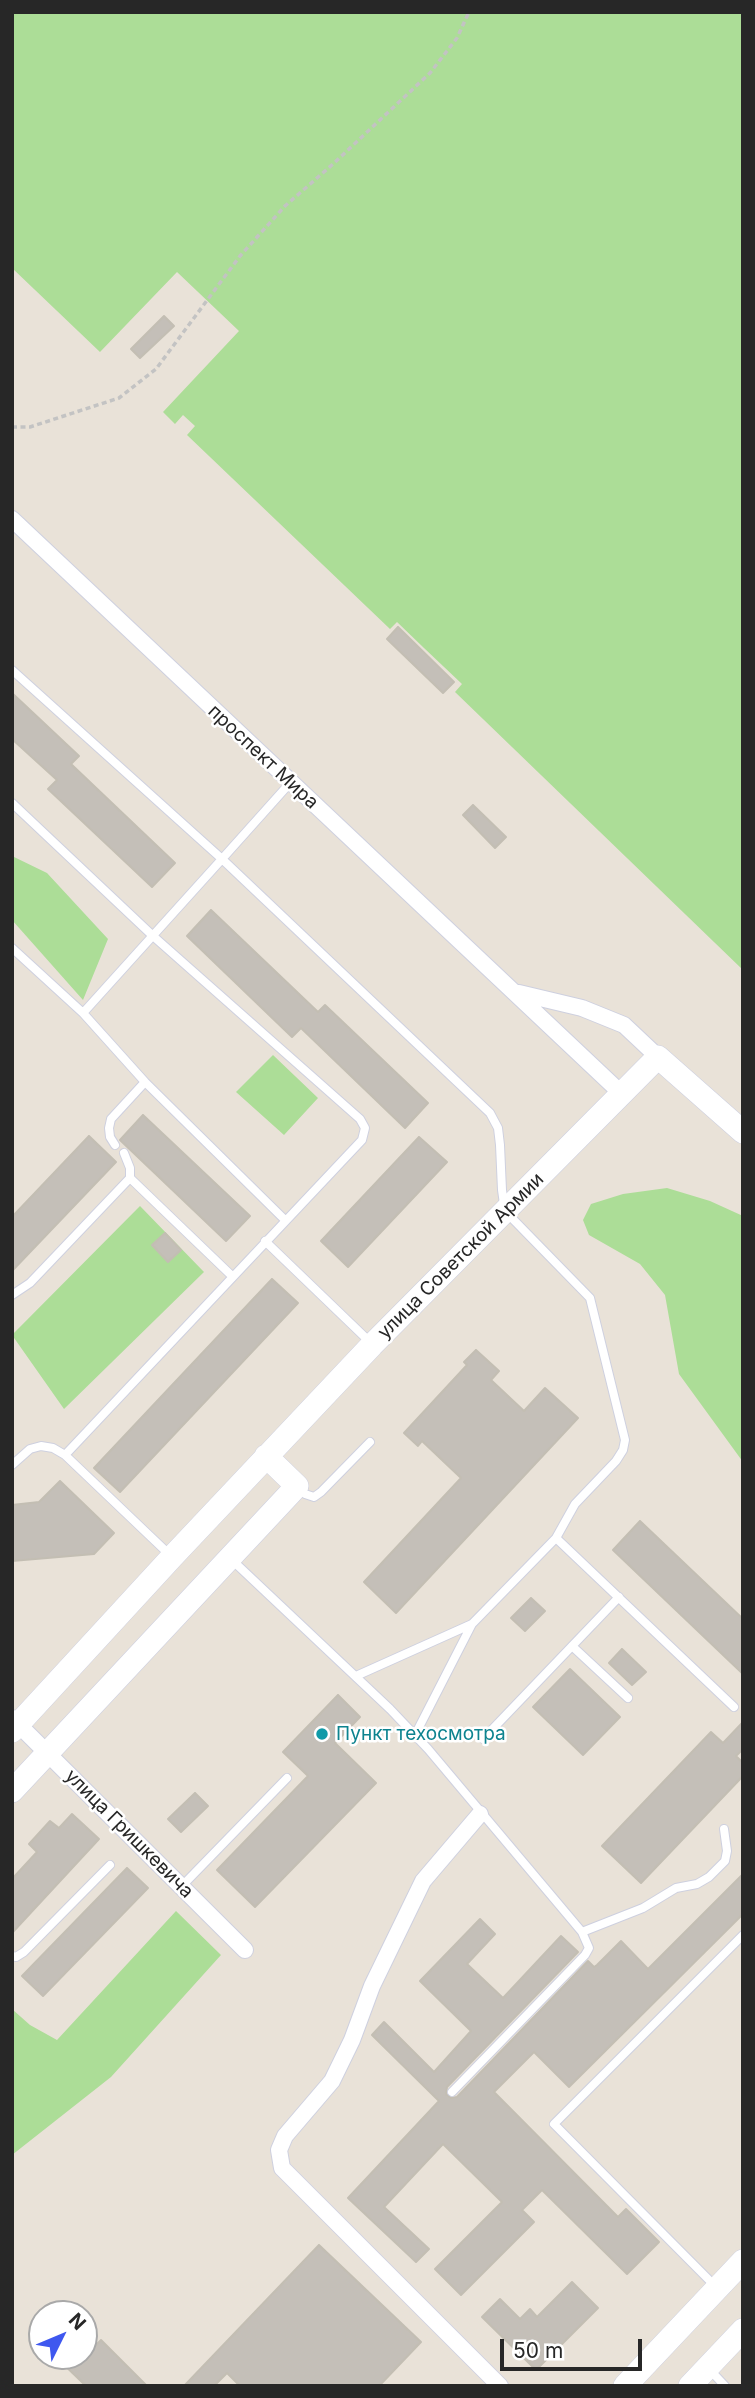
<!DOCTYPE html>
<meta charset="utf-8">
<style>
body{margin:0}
#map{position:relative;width:755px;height:2398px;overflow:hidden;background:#e9e2d8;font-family:Inter,sans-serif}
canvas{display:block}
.frame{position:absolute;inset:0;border:14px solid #272727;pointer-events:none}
.north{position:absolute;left:28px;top:2300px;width:70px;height:70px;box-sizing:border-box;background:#fff;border:2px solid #a9a9a9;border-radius:50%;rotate:47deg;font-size:19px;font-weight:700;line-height:28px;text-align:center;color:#272727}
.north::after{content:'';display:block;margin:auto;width:24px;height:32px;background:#3f58ef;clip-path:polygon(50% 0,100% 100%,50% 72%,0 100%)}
.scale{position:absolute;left:500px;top:2339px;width:142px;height:32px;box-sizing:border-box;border:4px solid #272727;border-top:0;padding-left:9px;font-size:21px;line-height:24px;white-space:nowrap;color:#272727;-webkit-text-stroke:5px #fff;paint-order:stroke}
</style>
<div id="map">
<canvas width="755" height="2398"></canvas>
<div class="frame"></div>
<div class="north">N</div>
<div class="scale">50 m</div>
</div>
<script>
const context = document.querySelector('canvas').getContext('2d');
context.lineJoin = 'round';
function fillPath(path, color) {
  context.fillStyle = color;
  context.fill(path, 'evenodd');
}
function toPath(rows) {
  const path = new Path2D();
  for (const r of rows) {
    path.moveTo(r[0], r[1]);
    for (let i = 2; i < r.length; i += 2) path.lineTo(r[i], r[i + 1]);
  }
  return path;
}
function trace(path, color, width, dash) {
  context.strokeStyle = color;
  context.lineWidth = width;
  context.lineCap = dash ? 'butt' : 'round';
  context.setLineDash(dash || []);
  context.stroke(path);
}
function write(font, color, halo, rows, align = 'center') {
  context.font = font + ' Inter,sans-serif';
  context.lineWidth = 5;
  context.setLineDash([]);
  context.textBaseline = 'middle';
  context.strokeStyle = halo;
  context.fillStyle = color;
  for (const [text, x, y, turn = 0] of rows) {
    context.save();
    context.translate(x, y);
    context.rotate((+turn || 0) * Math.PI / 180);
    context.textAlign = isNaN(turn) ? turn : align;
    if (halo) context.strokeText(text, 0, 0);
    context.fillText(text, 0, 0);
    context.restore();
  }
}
const green = toPath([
 [12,12,743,12,743,970,455,692,462,684,424,648,397,622,390,629,187,435,195,426,183,415,175,424,163,412,239,331,177,272,100,352,12,268],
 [12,856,47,873,108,939,83,1000,12,920],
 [273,1055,318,1098,284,1135,236,1092],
 [667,1188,710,1201,743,1216,743,1462,679,1374,665,1295,640,1264,589,1235,583,1220,591,1204,623,1194],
 [140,1206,204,1272,64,1409,12,1335],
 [176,1911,221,1955,111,2077,12,2155,12,2009,30,2025,57,2040]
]);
const building = toPath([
 [164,316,174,326,140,358,131,349,164,316],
 [398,627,454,682,443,693,387,639,398,627],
 [12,693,79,756,71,764,175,863,152,887,48,789,57,780,12,739,12,693],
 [473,805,506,837,495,848,463,815,473,805],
 [211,910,318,1012,325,1005,428,1103,405,1128,301,1028,292,1037,187,936,211,910],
 [143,1115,250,1216,226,1241,120,1140,143,1115],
 [89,1136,116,1162,12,1271,12,1217,89,1136],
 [419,1137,447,1162,348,1267,321,1241,419,1137],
 [165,1233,181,1250,168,1262,152,1245,165,1233],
 [272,1279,298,1303,120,1492,94,1468,272,1279],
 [476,1350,499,1371,491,1380,524,1411,545,1388,578,1418,396,1613,364,1582,461,1478,422,1441,418,1446,404,1433,467,1365,464,1362,476,1350],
 [60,1481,114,1533,94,1554,12,1561,12,1505,39,1502,60,1481],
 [640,1521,743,1619,743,1674,613,1550,640,1521],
 [531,1598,545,1611,525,1631,511,1618,531,1598],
 [622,1649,646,1672,632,1685,609,1663,622,1649],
 [570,1669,620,1717,583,1755,533,1707,570,1669],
 [338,1695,360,1717,335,1743,376,1783,255,1907,217,1870,308,1776,283,1752,338,1695],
 [743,1722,743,1749,736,1756,743,1763,743,1776,641,1883,602,1846,711,1732,723,1743,743,1722],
 [195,1793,208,1806,181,1832,168,1819,195,1793],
 [72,1814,99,1839,12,1933,12,1879,37,1852,29,1844,50,1821,59,1828,72,1814],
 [127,1868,148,1888,43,1996,22,1976,127,1868],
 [743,1874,743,1914,569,2087,534,2052,494,2092,618,2217,626,2209,659,2242,627,2274,542,2190,522,2210,534,2222,461,2295,435,2269,502,2202,443,2144,384,2207,429,2249,416,2262,348,2198,439,2101,372,2035,384,2022,434,2072,471,2031,420,1981,480,1919,495,1934,467,1964,503,1998,561,1936,578,1952,447,2087,446,2094,451,2098,457,2097,588,1961,594,1967,597,1965,621,1941,648,1969,743,1874],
 [319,2245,421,2342,379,2386,240,2386,227,2373,214,2386,184,2386,319,2245],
 [572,2282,598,2308,536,2370,482,2317,500,2299,520,2319,530,2309,537,2317,572,2282],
 [101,2340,147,2386,86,2386,55,2356,85,2356,101,2340]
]);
const path = toPath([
 [12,427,30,427,119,398,156,369,240,256,285,206,333,164,430,73,457,38,469,12]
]);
const lane = toPath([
 [12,670,222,859,83,1013],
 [290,783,222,859,490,1113,498,1128,500,1145,502,1190,505,1211,590,1298,625,1440,623,1450,616,1461,575,1504,556,1538,472,1624,356,1676],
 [12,803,153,936,360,1119,365,1128,362,1140,65,1455,53,1448,41,1446,30,1449,12,1465],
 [12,948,83,1013,145,1082,285,1220],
 [115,1145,110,1137,109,1128,111,1119,145,1082],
 [124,1153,130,1168,130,1178],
 [265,1241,371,1343],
 [12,1295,30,1283,130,1178,232,1276],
 [65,1455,172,1557],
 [299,1488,305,1494,314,1497,321,1492,370,1442],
 [556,1538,734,1707],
 [232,1560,390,1709,428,1749,582,1932,643,1908,676,1888,697,1884,709,1877,725,1861,727,1851,724,1829],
 [572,1646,628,1698],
 [415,1735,472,1624],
 [483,1739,619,1597],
 [181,1887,287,1778],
 [12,1956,16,1957,24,1952,110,1865],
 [452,2092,585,1955,589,1948,582,1932],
 [715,2286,554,2124,743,1935],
 [709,2369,725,2386]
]);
const street = toPath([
 [12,519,622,1094],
 [519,993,582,1008,624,1025,658,1057],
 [12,1718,245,1950],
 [480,1814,423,1881,372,1986,352,2040,332,2081,285,2136,279,2150,282,2168,500,2386]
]);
const secondary = toPath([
 [12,1731,172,1557,372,1345,658,1057,743,1132],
 [12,1791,297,1486,266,1456],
 [625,2386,743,2261],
 [690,2386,743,2330]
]);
const markers = [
 [322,1734,7,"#0f9aa8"]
];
const streetNames = [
 ["проспект Мира",263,757,43],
 ["улица Советской Армии",461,1256,-45],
 ["улица Гришкевича",129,1834,45]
];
const cultureNames = [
 ["Пункт техосмотра",336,1734]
];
fillPath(green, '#acdd97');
fillPath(building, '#c4bfb8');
trace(building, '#c3beb3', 2);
trace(lane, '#ced0df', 10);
trace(street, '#ced0df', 18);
trace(secondary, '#ced0df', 24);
trace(path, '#c3c3c3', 3.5, [5, 3.5]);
trace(lane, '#fff', 8);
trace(street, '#fff', 16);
trace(secondary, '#fff', 23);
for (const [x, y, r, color] of markers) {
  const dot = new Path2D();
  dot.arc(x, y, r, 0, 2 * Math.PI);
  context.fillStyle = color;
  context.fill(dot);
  trace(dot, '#fff', 2.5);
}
write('19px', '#272727', '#fff', streetNames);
write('19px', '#0d838f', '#fff', cultureNames, 'left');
</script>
